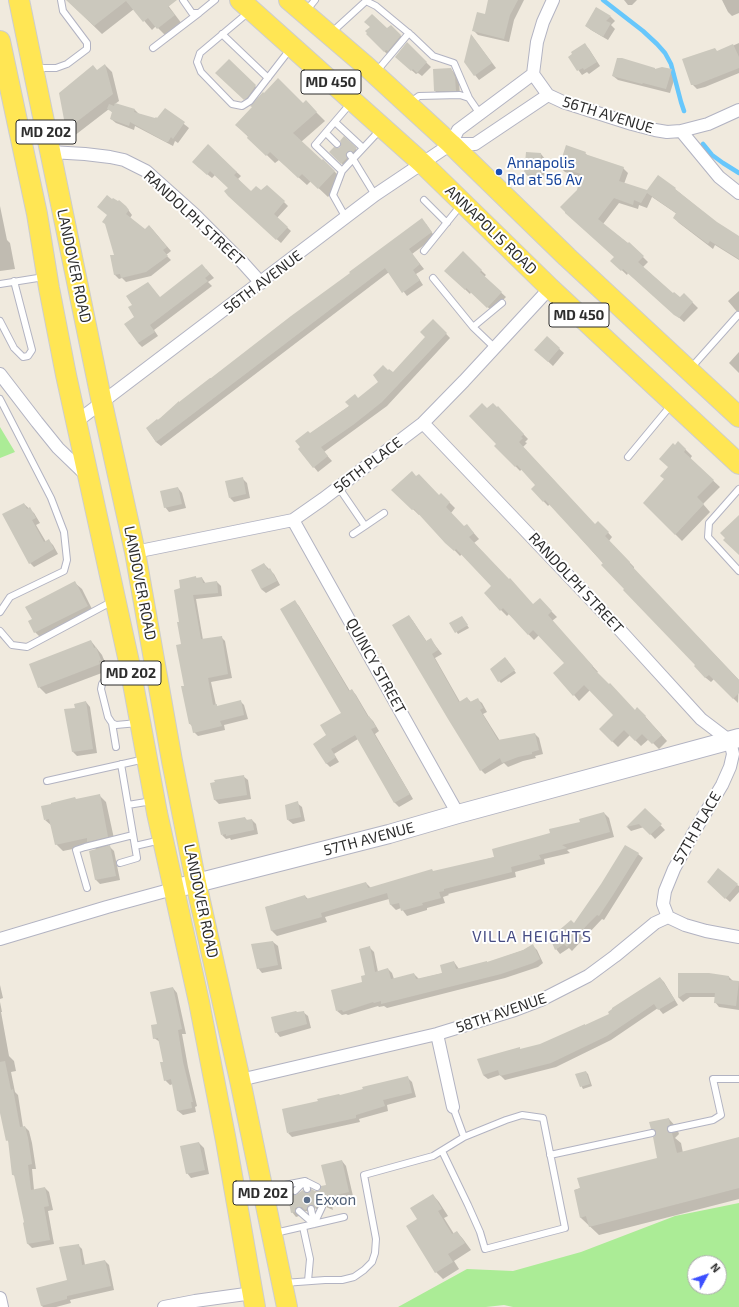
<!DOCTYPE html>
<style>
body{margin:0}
#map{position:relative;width:739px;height:1307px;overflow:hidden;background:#f0eade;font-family:"Exo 2",sans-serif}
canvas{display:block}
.north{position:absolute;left:687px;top:1255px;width:40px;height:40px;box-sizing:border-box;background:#fff;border:1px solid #ababab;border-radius:50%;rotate:50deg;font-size:11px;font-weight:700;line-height:16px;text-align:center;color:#2d2d2d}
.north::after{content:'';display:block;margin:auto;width:14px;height:18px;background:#3c4fff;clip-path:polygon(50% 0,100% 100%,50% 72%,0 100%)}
</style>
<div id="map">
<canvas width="739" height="1307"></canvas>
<div class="north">N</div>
</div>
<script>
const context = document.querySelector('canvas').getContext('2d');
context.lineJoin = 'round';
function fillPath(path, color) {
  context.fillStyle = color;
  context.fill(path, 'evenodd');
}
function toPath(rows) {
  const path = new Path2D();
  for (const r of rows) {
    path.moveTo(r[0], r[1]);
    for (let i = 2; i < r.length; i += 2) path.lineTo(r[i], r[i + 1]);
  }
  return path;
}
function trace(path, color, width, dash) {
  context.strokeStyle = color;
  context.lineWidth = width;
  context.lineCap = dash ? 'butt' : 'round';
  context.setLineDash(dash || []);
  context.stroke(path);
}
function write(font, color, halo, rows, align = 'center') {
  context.font = font + ' "Exo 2",sans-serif';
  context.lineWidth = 4;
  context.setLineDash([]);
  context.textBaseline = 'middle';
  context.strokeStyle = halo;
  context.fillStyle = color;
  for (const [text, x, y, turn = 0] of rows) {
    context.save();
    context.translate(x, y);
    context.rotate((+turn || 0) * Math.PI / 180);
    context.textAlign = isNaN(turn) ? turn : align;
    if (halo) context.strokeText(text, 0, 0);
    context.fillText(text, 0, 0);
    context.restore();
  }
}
const green = toPath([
 [0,427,15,452,0,458],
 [739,1203,739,1307,513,1307,504,1305,486,1307,398,1307,467,1269,513,1271,581,1252,675,1216],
 [695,1263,719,1263,719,1287,695,1287]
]);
const shadow = toPath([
 [74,0,164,0,182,24,166,36,156,26,152,30,134,9,102,34,70,3],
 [501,0,524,0,514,20,509,42,478,35,473,30],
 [624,0,637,0,632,5,628,5],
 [722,0,739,0,739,13,732,16,728,12],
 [596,8,611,17,615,21,611,25,615,29,608,40,591,30,586,26],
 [391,26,405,40,389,56,367,34,387,30],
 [472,36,496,68,479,80,475,75],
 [739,43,739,73,705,87,697,89,692,84,718,52],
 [407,44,431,67,422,76,418,73,416,74,401,61],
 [584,44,589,49,600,66,589,74,587,72,582,75,569,57],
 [229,60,260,91,249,103,217,73],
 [105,65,112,72,119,101,115,104,135,110,139,114,158,120,165,109,189,128,178,143,175,141,173,146,135,126,134,130,116,123,111,119,113,113,109,109,74,136,67,129,60,93,98,71],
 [451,69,455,74,459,82,460,95,439,95,435,91],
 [655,69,671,70,676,74,670,93,618,80,613,76],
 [306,102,325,121,301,142,322,162,323,160,343,180,328,197,311,181,307,185,279,160,275,163,236,125,303,104],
 [344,138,360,153,346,168,331,152,341,148],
 [208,146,241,176,238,179,251,193,261,192,284,202,288,206,277,218,291,231,281,243,233,200,229,188,215,175,212,178,197,166],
 [585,153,588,156,623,168,628,173,624,184,648,191,675,189,717,223,739,237,739,260,715,245,713,249,679,223,674,218,677,214,652,197,647,208,639,205,638,209,619,203,603,224,634,248,648,262,643,267,673,294,680,298,684,294,698,308,684,322,628,273,627,275,612,261,615,257,578,190,581,177,565,172,560,167],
 [541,154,545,159,544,179,530,178,525,173],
 [0,206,7,240,10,243,15,269,0,271],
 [126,207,132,215,130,218,145,230,149,226,153,230,171,251,166,255,171,260,151,276,126,282,122,278,119,279,115,275,111,256,116,255],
 [426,224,435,237,412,254,424,269,416,274,423,285,407,296,389,272,161,446,156,442,147,428],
 [463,253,486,275,484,277,506,297,492,311,471,292,470,294,446,271],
 [206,269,214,278,208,282,212,286,154,330,158,336,142,347,138,343,136,317,160,298],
 [739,291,739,314,728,301],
 [433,320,450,338,387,406,324,452,332,461,318,472,299,449,310,434,359,399,380,382,388,371,393,373,426,337],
 [547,338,564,353,553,366,540,354],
 [739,352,739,373,729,363],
 [498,407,528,439,525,442,527,443,523,447,595,525,603,527,612,537,609,541,634,567,634,570,739,680,738,703,714,679,711,682,706,678,695,666,696,665,626,589,550,504,548,506,532,489,537,485,522,469,520,471,496,446,497,444,487,409],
 [678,442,692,456,690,459,720,487,703,504,710,512,682,541,644,503,665,480,675,446],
 [242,478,247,483,250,498,234,502,230,498],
 [178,488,182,493,186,508,169,512,165,507],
 [393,490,439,496,441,494,455,508,451,513,464,528,472,531,479,539,474,543,533,605,545,605,557,617,552,621,598,672,596,673,635,711,643,714,667,741,659,749,649,739,641,746,630,735,618,747,600,729,614,715,590,690,579,701,574,695,565,663,539,635,534,640,509,614,507,616,501,610,485,593,493,586,462,554,460,556,420,514,419,515],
 [24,504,34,513,40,523,36,525,46,542,49,541,53,545,58,554,34,567,30,563],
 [264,564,274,574,280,585,266,593,261,589],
 [196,577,197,579,202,578,206,584,217,582,221,586,222,596,196,599,203,640,221,637,225,641,232,678,211,682,216,705,218,707,240,701,244,705,248,719,224,725,225,730,198,736,194,732,193,727,190,724,185,686,180,623,182,589],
 [75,583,82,589,94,613,42,639,35,632],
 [295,602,299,606,350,691,352,690,356,695,369,717,373,721,379,731,375,734,413,799,399,807,395,803,358,739,334,754,339,762,330,767,326,763,327,736,342,714],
 [409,616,413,621,427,642,431,640,442,654,435,658,460,702,467,698,471,702,477,699,482,703,487,712,483,714,500,741,535,734,539,738,543,754,535,756,536,758,523,761,508,767,504,763,485,774,481,770],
 [463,619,469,628,458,634,451,624],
 [91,641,102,655,107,667,105,667,107,671,46,694,39,687],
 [507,660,516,673,501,683,499,681],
 [86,702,90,707,97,753,77,756,73,752,76,708],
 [243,776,248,780,251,799,219,804,214,799],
 [99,795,106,802,115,843,108,845,114,851,120,880,100,884,96,880,97,850,92,845,63,851,56,844,52,826,45,820,77,800],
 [297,803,302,807,305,821,293,824,288,820],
 [645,809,665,830,655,839,644,827,631,831,627,827],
 [604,813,609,818,614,837,567,850,570,853,544,859,545,864,515,872,516,877,448,894,449,895,443,897,445,903,427,908,427,910,407,916,401,908,396,910,391,905,389,899,325,917,327,922,277,936,272,931,266,907,305,896,308,899,366,883,371,888,495,857],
 [245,818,248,821,252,820,256,824,258,834,231,840,230,838,226,839,222,835],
 [638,854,643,858,604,920,602,919,572,951,569,948,560,954,556,949,575,925],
 [737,885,739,886,739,892,730,902,712,886],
 [273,942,278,946,282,969,262,973,258,968,252,945],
 [532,945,537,950,543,963,538,967,505,978,387,1008,384,1006,379,1007,378,1006,348,1015,346,1014,342,1015,337,1011,364,983,366,976,370,948,374,952,378,972,388,969,392,973,394,979,414,974,419,979,443,973,454,962,459,969,487,963,524,950],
 [679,974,729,977,733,981,739,982,739,1010,719,1007,715,1002,716,997,690,997,683,1002,679,998],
 [660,978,664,982,678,1005,663,1014,658,1008,611,1040,556,1067,505,1080,500,1075,488,1079,483,1075,519,1048,521,1050,540,1045,611,1015],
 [0,985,3,998,0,999],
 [173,988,177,993,186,1034,182,1034,188,1067,197,1106,195,1107,196,1112,183,1115,178,1111,173,1084,170,1085,165,1080,164,1062,160,1042,154,1038,158,1025],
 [0,1002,2,1012,1,1012,9,1056,14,1061,16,1071,11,1072,15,1092,18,1095,23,1127,25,1127,29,1131,32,1143,36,1169,32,1169,34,1190,45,1188,49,1192,53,1210,48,1211,54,1244,32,1248,28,1244,25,1223,15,1176,13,1175,9,1142,7,1140,0,1106],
 [303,1012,308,1016,311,1028,280,1037,276,1032,297,1013],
 [586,1072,588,1074,592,1086,583,1089,576,1075],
 [407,1077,412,1082,416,1097,387,1105,388,1111,359,1119,360,1122,292,1137,288,1133,340,1096],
 [669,1119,677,1128,679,1134,675,1138,681,1143,683,1153,739,1138,739,1199,599,1235,581,1218,575,1190,658,1159,657,1134,652,1128],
 [199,1143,204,1148,209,1174,191,1178,187,1173],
 [342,1161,346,1166,353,1196,331,1201,333,1210,326,1207,320,1212,315,1208,310,1214,307,1211,303,1211,300,1213,299,1216,296,1217,292,1212,293,1196,320,1192,327,1186],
 [433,1195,439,1202,448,1216,444,1218,454,1234,457,1232,463,1239,471,1250,454,1261,459,1269,443,1279,436,1272,418,1220],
 [78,1245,82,1249,85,1265,105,1261,109,1265,114,1290,70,1300,71,1303,56,1307,43,1307,41,1305,68,1281]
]);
const stream = toPath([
 [603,0,643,31,657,44,665,53,671,64,681,102,684,111],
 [703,144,712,155,723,163,739,173]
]);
const building = toPath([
 [66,0,177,0,168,7,175,15,157,29,148,18,143,22,126,1,94,26],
 [488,0,518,0,510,15,504,39,472,31,477,12,485,14],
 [596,7,611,16,606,21,611,23,603,37,585,26],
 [372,14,387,28,391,25,401,35,388,51,386,50,384,52,366,34,367,33,365,31,370,27,364,22],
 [471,34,492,63,474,76,464,62],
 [407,42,427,62,417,73,413,69,411,71,395,57],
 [585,43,597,62,584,70,583,68,577,71,568,57,572,54,571,52],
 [733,44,739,57,739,68,696,85,691,85,682,59,715,48,717,51],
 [617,58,622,58,655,68,655,69,662,67,672,69,666,89,643,83,642,84,612,76],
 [229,59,256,85,247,98,244,100,215,73],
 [105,64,113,94,66,130,59,93,93,65,97,70],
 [451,68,455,77,456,91,434,91,433,69],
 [278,78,303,103,306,100,317,112,293,133,322,160,323,159,335,171,318,189,302,174,298,178,270,152,266,156,247,138,248,136,235,125,252,107,250,106,263,92,264,93],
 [115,103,135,109,134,112,155,118,156,117,157,118,165,108,185,122,173,139,171,137,168,142,166,142,130,122,129,126,110,119,112,112,107,109,109,104,114,106],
 [344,136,357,148,353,152,350,151,347,152,346,155,347,158,341,164,329,152,334,147,338,148,340,147,341,143,340,141],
 [208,144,237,172,234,175,251,191,256,186,261,190,267,185,285,201,274,214,288,227,276,240,228,196,224,191,228,188,210,171,207,175,192,162],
 [566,145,586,152,585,154,624,167,619,181,647,190,658,175,676,188,675,189,717,222,739,236,739,259,710,241,708,244,673,218,676,213,647,193,641,203,634,200,633,205,614,198,598,219,628,243,629,242,644,256,638,262,673,293,674,292,680,297,684,293,693,302,679,318,674,315,623,269,621,271,610,261,614,257,565,213,565,212,560,207,577,190,581,174,559,167],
 [526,152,541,153,540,175,524,174],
 [107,195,112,199,113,198,118,201,119,200,126,206,129,210,126,214,145,229,149,225,167,247,163,250,168,256,146,272,121,278,120,274,114,275,110,255,114,255,105,224,102,222,107,215,97,207],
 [422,218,432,232,409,249,420,264,413,270,420,280,402,293,385,268,156,442,146,428,157,419,158,420,179,401,179,402,210,378,211,378,291,316,350,273,349,272],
 [463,251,482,270,480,272,502,292,487,308,466,288,465,290,444,271],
 [202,264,210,274,205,278,208,281,150,325,155,332,138,343,124,324,134,317,128,307,132,305,126,296,148,282,160,297],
 [433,319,447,333,382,402,353,425,321,447,328,456,313,468,298,449,300,447,295,441,308,431,310,433,349,406,345,402,355,394,358,398,378,382,373,375,383,365,388,370,389,369,393,372,425,337,420,332],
 [547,336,560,348,548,362,534,350],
 [482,403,487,408,493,403,497,407,498,406,524,434,521,437,523,438,519,442,595,524,598,521,609,532,605,536,630,562,630,564,739,680,739,693,733,699,709,675,705,678,694,666,695,665,623,590,624,589,601,565,603,563,545,500,543,502,531,489,535,485,517,465,515,467,494,446,496,444,469,416],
 [678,441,686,449,684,452,714,480,697,497,704,504,675,535,643,503,664,479,660,476,668,467,659,459,673,443,675,445],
 [412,471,416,476,419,474,439,495,441,493,450,502,446,507,464,526,467,524,474,533,469,537,509,579,510,578,533,604,540,598,552,611,548,615,593,666,592,667,609,684,610,683,635,710,637,707,646,716,645,717,662,735,652,744,642,734,635,741,624,730,612,742,599,729,613,715,584,685,573,696,553,673,564,663,533,630,528,635,503,608,500,611,484,593,491,586,456,549,454,551,445,543,414,509,412,510,391,490],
 [243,477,246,494,229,498,225,481],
 [178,487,182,504,164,508,160,491],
 [24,503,27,509,30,507,36,518,32,520,44,542,49,539,54,549,29,564,2,514],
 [739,515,739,555,723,540,725,538,720,533],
 [264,563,268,570,270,568,277,581,261,589,251,570],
 [196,576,196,578,202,577,203,583,217,581,218,593,193,595,201,639,222,636,228,674,208,678,213,705,217,704,217,706,241,700,244,715,220,721,222,726,193,733,191,724,189,724,181,686,184,686,176,645,181,644,177,622,179,622,174,590,180,588,179,580],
 [75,581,88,606,34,633,28,621,32,619,25,607],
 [295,600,349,691,352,689,368,717,369,716,376,727,371,729,410,794,394,803,355,735,331,749,336,757,326,764,313,744,326,735,320,725,341,713,280,609],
 [409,615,426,641,431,638,438,650,432,654,459,702,467,697,470,702,478,698,483,708,480,710,498,740,535,733,539,750,532,752,532,754,518,757,502,763,500,758,480,771,448,719,392,625],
 [462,616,468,625,455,633,449,623],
 [91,640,94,648,96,647,101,660,99,661,100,664,38,688,29,664],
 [505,657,515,670,498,682,490,669],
 [86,701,93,749,72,752,64,709,75,708,74,704],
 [244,775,247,795,214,800,210,783,215,782,214,780],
 [100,794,108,837,87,842,87,838,55,845,49,819,44,820,41,806,51,804,51,803,75,797,76,799],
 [298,801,301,817,287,820,285,805],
 [645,808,662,824,650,835,639,824,626,827],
 [604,812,610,832,562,845,567,848,539,855,541,859,511,867,512,872,444,889,444,891,439,892,441,898,422,903,423,905,401,911,399,903,390,905,387,893,321,913,322,917,271,931,265,907,305,895,306,899,366,882,368,888,432,869,433,871,494,857,492,849,550,833,549,829,580,822,579,819],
 [245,817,246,820,252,819,254,830,226,836,226,834,221,835,218,822],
 [110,845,116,876,95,880,89,851],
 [625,845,639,853,613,895,599,916,597,915,588,924,567,947,564,944,555,950,550,938,571,920,574,923,601,884],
 [718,868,738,884,725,899,707,882],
 [273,941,278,965,257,969,251,944],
 [533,944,540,959,533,963,501,974,381,1004,381,1001,374,1003,373,1002,343,1012,342,1010,336,1011,331,990,362,982,361,976,365,975,359,949,370,946,375,972,388,968,391,979,414,973,416,979,442,973,440,965,454,961,456,969,487,961,487,962,523,950],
 [678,973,709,973,729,976,729,980,739,981,736,1006,714,1003,715,993,686,993,678,998],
 [660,977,675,1000,658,1010,654,1004,607,1036,551,1063,500,1076,498,1070,483,1075,477,1059,520,1047,520,1049,540,1044,585,1024,585,1025,609,1014,608,1012,612,1009,612,1008],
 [173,987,182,1029,178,1030,183,1062,193,1102,191,1102,192,1108,177,1111,171,1079,164,1081,160,1062,163,1062,158,1038,153,1039,151,1025,157,1024,150,992],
 [296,1011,297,1012,304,1011,307,1024,275,1033,271,1017],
 [5,1061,11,1090,13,1089,20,1127,25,1126,28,1138,32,1164,28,1165,31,1190,45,1187,49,1206,44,1207,50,1240,27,1244,23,1223,24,1222,14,1175,12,1175,8,1140,6,1141,0,1113,0,1062],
 [586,1071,590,1084,580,1087,575,1074],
 [408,1076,412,1093,383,1100,385,1106,356,1115,356,1118,287,1133,282,1109,318,1101,317,1099,339,1094,340,1095,363,1089,362,1087],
 [669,1118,670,1125,667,1127,667,1130,669,1133,672,1133,677,1153,739,1137,739,1188,589,1227,586,1216,580,1218,574,1190,580,1188,577,1178,657,1158,653,1137,655,1136,656,1132,655,1130,651,1129,649,1122],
 [199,1142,205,1170,186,1174,180,1146],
 [342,1160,349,1192,327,1197,329,1206,326,1206,324,1203,321,1203,315,1208,314,1206,311,1205,305,1210,302,1207,298,1207,295,1208,295,1212,291,1213,287,1192,291,1192,292,1194,296,1195,303,1190,306,1193,310,1192,311,1189,315,1191,319,1191,321,1186,326,1185,321,1165],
 [433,1194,442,1209,438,1211,452,1234,457,1231,465,1243,448,1254,453,1262,435,1273,406,1226,417,1219,410,1208],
 [79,1244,82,1265,105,1260,111,1286,67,1296,67,1299,41,1306,36,1288,67,1280,59,1247]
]);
const lane = toPath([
 [183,0,192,13,199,13,215,0],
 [250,11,200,53,197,62,201,72,232,104,242,106,250,101,291,48],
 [306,11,315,0],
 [331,33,366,1,376,6,411,35,433,56,454,63,469,98],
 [222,34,268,78],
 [153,48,199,13],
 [37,68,56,68,67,64,87,49,87,43,63,11,61,0],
 [376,72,409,33],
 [411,102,419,96,460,95,469,98,480,114],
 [335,122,363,148],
 [326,133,337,144],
 [350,155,353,159,380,130],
 [342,171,353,159,375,195],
 [424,200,447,223],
 [346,218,333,195,342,171,315,145,350,104],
 [424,251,461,205],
 [433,278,473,327],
 [0,284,44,277],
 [0,321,14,348,23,357,28,356,32,350,14,281],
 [495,348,473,327,502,303],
 [690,369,738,315],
 [0,399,51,498,64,532,67,560,64,571,10,597,0,612],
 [628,457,672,404],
 [339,488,365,526,384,513],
 [739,489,709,523,708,537,739,571],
 [353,534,365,526],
 [0,631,12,645,27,647,113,601],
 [129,672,106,678,102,684,101,689,108,717,112,723,116,725,138,723],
 [112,723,116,747],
 [47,781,145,759],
 [128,805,152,801],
 [135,846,161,840],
 [120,863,137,858,121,764],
 [87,888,76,850,85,847,133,835],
 [453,1107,464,1137],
 [671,1129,713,1120,721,1115,713,1079,739,1079],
 [550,1155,652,1133],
 [265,1189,305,1181,307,1189],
 [295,1191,305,1181,317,1187],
 [299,1211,314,1224],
 [314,1224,344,1217],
 [314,1224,322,1207],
 [303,1227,310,1259,308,1281],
 [275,1233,314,1224,311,1209],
 [284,1283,325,1280,342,1280,354,1277,364,1270,372,1262,375,1253,376,1239,364,1175,433,1156,464,1137,506,1120,522,1115,543,1118,565,1228,485,1249,480,1232,468,1205,442,1151]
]);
const street = toPath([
 [533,74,548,95,563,102,632,124,655,130,667,132,681,131,708,124,739,110],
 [681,131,719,177,739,193],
 [451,144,475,144,548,95],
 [50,152,85,154,110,157,124,160,146,171,194,214,243,263,261,283],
 [0,374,37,422,58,448,87,476],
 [76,422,375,195,451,144,458,130,533,74,537,42,543,22,553,0],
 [423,423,619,629,701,719,730,741,733,754,730,767,722,785,694,832,674,869,665,891,663,904,668,917],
 [293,520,458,814],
 [135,552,293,520,323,499,423,423,464,381,550,288],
 [0,939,107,907,173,889],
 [437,1034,453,1107],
 [240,1080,437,1034,515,1010,541,1000,588,976,615,956,655,923,668,917,685,925,706,931,739,937],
 [0,1298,2,1307],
 [164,1307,195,1301,253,1293]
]);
const secondary = toPath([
 [173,889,389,834,458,814,739,738]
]);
const primary = toPath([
 [19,0,102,403,135,552,172,761,196,883,240,1080,287,1307],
 [240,0,422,163,550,288,739,464],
 [289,0,366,66,451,144,567,257,739,417],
 [0,41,37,214,49,288,66,375,129,662,157,813,199,1002,226,1141,255,1307]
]);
const markers = [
 [499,172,4,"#1a4fb4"],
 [307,1200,4,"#5c6f8a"]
];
const shields = [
 [331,82,60],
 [46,132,60],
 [579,315,60],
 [131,673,60],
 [263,1193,60]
];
const shieldNames = [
 ["MD 450",331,82],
 ["MD 202",46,132],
 ["MD 450",579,315],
 ["MD 202",131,673],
 ["MD 202",263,1193]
];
const streetNames = [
 ["56TH AVENUE",608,115,17],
 ["RANDOLPH STREET",194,218,43],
 ["ANNAPOLIS ROAD",491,230,44],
 ["LANDOVER ROAD",74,266,78],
 ["56TH AVENUE",263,282,-37],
 ["56TH PLACE",368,465,-37],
 ["LANDOVER ROAD",140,583,79],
 ["RANDOLPH STREET",576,583,47],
 ["QUINCY STREET",376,666,61],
 ["57TH PLACE",697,828,-60],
 ["57TH AVENUE",369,839,-15],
 ["LANDOVER ROAD",201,901,78],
 ["58TH AVENUE",501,1013,-19]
];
const transitNames = [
 ["Annapolis",507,163],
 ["Rd at 56 Av",507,180]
];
const serviceNames = [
 ["Exxon",315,1200]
];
const neighbourhoodNames = [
 ["VILLA HEIGHTS",532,937]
];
fillPath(green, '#abec96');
fillPath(shadow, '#0003');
trace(stream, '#67c7fc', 4.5);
fillPath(building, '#cbc8bd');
trace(lane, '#b2b3c2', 8);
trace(street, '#b2b3c2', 14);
trace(secondary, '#b2b3c2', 20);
trace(primary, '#cdcdcd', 22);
trace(lane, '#fff', 6);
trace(street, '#fff', 12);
trace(secondary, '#fff', 18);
trace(primary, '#ffe654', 20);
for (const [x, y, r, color] of markers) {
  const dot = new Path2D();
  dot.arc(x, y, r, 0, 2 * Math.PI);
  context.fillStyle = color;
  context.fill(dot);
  trace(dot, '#fff', 1.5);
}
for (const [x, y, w] of shields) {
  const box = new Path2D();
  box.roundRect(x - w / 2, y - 12, w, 24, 3);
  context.fillStyle = '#fff';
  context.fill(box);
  trace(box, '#2d2d2d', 1);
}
write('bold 14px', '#2d2d2d', null, shieldNames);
write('15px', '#2d2d2d', '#fff', streetNames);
write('15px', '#164399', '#fff', transitNames, 'left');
write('15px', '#4e5e75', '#fff', serviceNames, 'left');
context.letterSpacing = '1px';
write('16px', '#474d84', '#fff', neighbourhoodNames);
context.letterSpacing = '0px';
</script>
